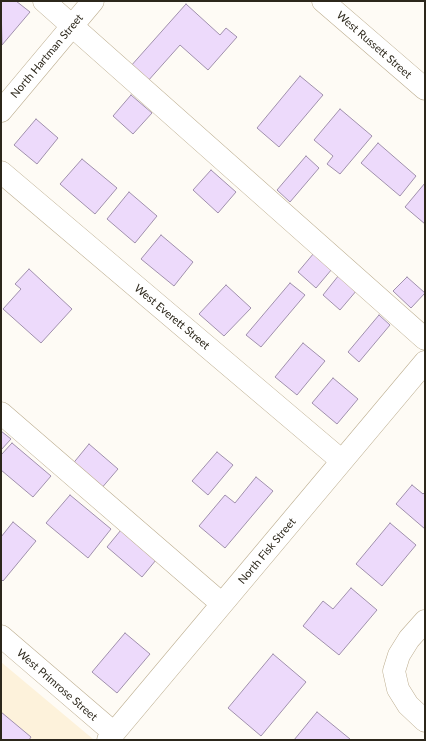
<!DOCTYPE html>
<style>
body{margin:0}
#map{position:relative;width:426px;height:741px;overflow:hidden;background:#fefbf5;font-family:Lato,sans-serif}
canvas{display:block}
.frame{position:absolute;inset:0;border:2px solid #2c271b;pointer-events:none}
</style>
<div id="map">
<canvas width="426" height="741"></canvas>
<div class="frame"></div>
</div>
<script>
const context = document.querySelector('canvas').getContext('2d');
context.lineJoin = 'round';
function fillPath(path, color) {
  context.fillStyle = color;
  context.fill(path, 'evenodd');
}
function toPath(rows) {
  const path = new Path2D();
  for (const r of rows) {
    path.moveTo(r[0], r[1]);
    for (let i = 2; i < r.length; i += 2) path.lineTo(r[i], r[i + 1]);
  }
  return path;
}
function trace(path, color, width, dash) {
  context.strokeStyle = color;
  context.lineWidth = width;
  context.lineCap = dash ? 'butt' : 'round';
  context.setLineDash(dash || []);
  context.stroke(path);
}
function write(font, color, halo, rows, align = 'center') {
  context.font = font + ' Lato,sans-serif';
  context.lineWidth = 3;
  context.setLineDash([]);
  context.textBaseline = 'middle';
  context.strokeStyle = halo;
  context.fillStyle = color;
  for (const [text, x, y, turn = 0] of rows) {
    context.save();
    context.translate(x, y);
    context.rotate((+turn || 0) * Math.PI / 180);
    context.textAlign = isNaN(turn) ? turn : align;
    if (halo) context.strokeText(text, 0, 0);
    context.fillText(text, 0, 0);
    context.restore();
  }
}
const built = toPath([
 [1,662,93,739,92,740,1,740]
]);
const building = toPath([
 [3,1,16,1,30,12,2,45,1,3,3,1],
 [186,4,220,35,226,28,237,37,208,70,180,45,147,82,130,67,186,4],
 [300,76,323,95,279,147,257,128,300,76],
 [131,95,152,113,133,134,113,116,131,95],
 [340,109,372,136,340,174,327,164,333,156,314,140,340,109],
 [36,119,58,138,37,164,14,145,36,119],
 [378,143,416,176,400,196,361,163,378,143],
 [306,156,319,168,290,202,277,190,306,156],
 [82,159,117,188,95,214,60,184,82,159],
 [211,170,236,192,218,213,193,190,211,170],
 [425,183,425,224,405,207,425,183],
 [129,192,157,216,135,243,107,219,129,192],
 [161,235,193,262,174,286,141,259,161,235],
 [314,253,332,269,316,288,298,272,314,253],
 [29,269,72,309,41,343,3,309,21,289,15,284,29,269],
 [339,275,357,290,340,310,323,295,339,275],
 [407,277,425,293,411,308,393,291,407,277],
 [290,283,305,295,261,347,246,335,290,283],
 [226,285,251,308,224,336,199,314,226,285],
 [379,315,390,325,359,362,348,352,379,315],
 [303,343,325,361,297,395,275,377,303,343],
 [333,378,358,399,337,424,312,403,333,378],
 [1,431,11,439,1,450,1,431],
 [12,443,51,476,33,497,1,470,1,455,12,443],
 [89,444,118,469,100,490,71,466,89,444],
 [217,452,233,465,208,495,192,481,217,452],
 [256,477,273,491,225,548,199,526,225,495,235,503,256,477],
 [412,485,423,494,425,492,425,529,396,504,412,485],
 [70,495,111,529,88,558,46,523,70,495],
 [13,522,36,541,3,581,1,579,1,537,13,522],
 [390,523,416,545,382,586,356,564,390,523],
 [121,530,156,560,142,577,107,547,121,530],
 [351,588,377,610,339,655,303,626,323,601,333,609,351,588],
 [125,633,150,654,117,693,92,672,125,633],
 [273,654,306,682,261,736,228,708,273,654],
 [1,712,31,737,29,740,1,740,1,712],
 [317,712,350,739,350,740,294,740,317,712]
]);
const minor = toPath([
 [44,1,425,339],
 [323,1,425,89],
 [1,111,93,1],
 [1,172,342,461],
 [1,413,222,604],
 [425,621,409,639,399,655,394,671,398,689,408,705,425,721],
 [1,636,114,733],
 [108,740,425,362]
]);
const streetNames = [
 ["West Russett Street",374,45,41],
 ["North Hartman Street",47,56,-50],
 ["West Everett Street",172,317,40],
 ["North Fisk Street",267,551,-50],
 ["West Primrose Street",57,685,41]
];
fillPath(built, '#fdf2db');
fillPath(building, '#eddafb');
trace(building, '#a090ac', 1);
trace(minor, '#bcad8f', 23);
trace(minor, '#fff', 22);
write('11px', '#2c271b', '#fff', streetNames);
</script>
